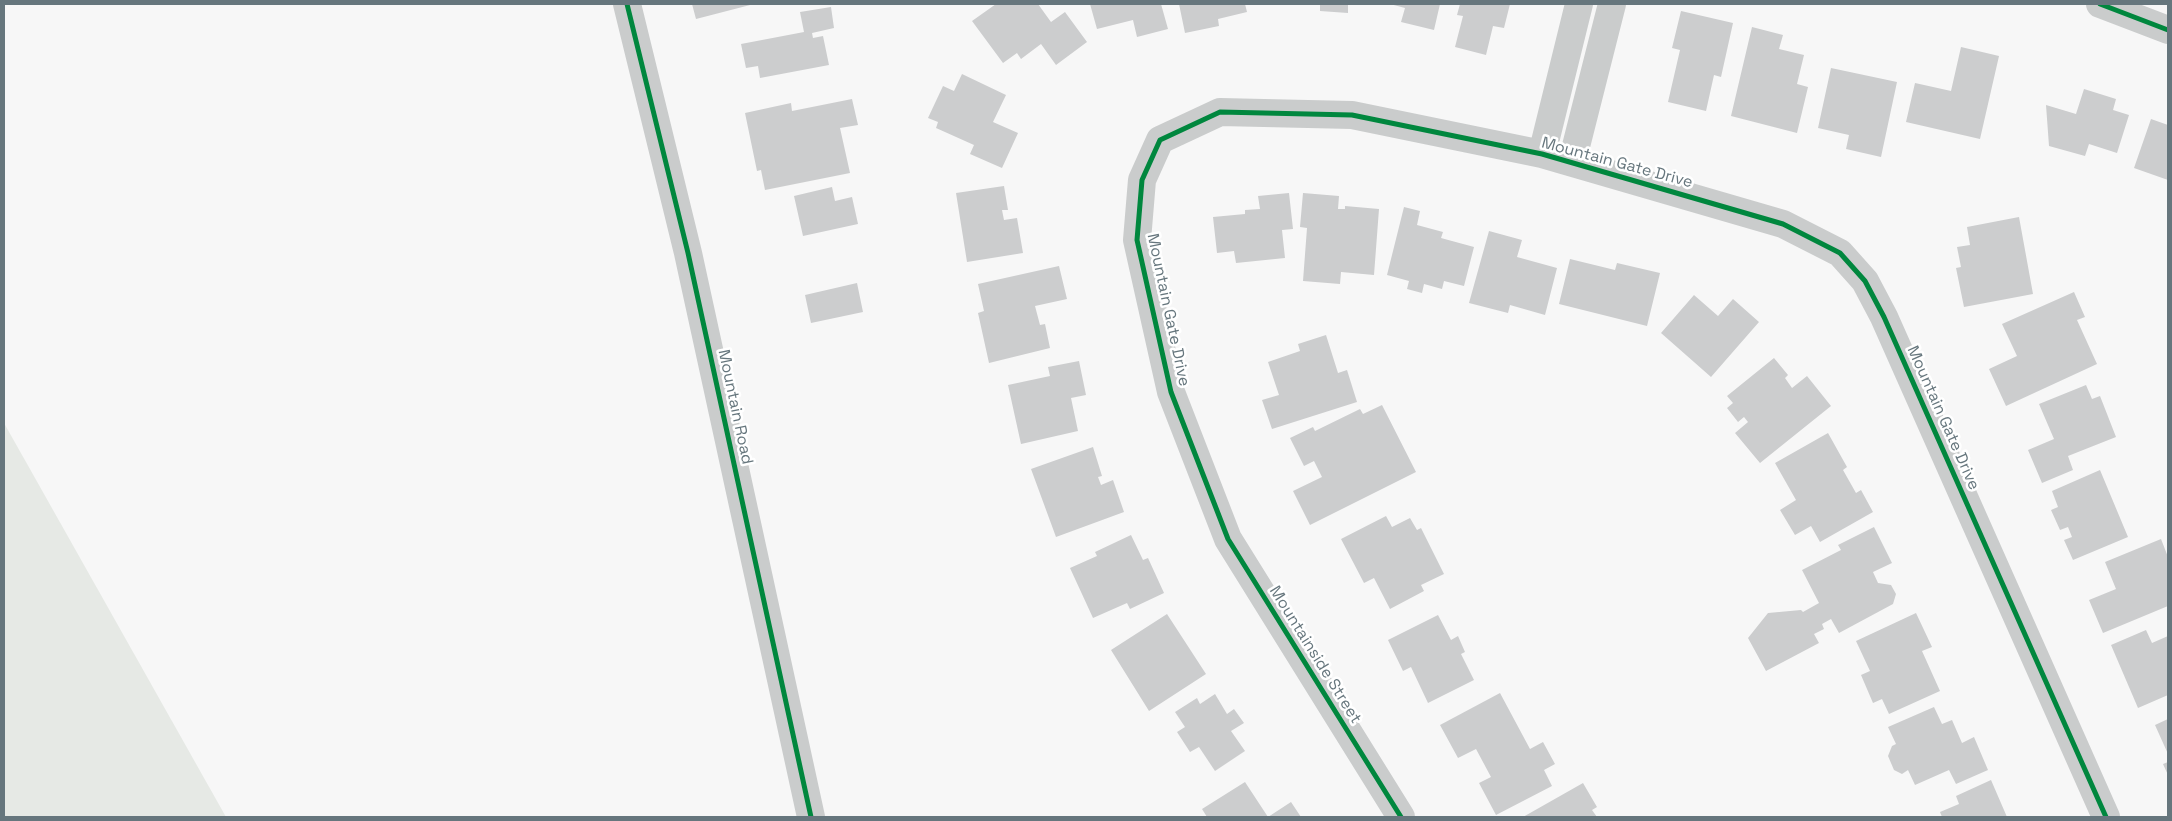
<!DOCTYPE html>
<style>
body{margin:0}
#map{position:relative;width:2172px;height:821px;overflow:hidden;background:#f7f7f7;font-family:"Space Grotesk",sans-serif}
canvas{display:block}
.frame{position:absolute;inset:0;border:5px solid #66767d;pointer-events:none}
</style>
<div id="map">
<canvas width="2172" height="821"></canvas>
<div class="frame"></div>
</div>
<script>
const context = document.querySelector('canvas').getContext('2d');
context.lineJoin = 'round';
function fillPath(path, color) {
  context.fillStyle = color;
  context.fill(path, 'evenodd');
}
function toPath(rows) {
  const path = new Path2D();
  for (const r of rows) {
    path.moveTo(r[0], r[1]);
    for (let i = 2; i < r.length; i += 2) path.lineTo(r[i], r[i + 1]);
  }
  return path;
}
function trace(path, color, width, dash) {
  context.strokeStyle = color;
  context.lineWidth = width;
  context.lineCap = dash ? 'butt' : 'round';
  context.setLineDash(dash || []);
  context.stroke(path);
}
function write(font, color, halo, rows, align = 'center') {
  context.font = font + ' "Space Grotesk",sans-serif';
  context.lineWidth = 5;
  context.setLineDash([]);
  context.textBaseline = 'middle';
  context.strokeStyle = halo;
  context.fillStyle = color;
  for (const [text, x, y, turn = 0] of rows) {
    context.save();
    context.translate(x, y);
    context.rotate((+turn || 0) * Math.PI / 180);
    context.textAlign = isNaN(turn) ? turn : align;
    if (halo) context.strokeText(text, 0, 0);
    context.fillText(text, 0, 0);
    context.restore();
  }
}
const green = toPath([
 [4,423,226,817,4,817]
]);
const building = toPath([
 [692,4,754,4,696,19],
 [996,4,1038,4,1051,22,1065,12,1087,42,1056,65,1041,44,1021,59,1017,53,1003,63,972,21],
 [1090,4,1161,4,1168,29,1137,37,1133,20,1097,29],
 [1179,4,1245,4,1247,12,1218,19,1219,26,1185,33],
 [1320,4,1348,4,1348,13,1320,11],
 [1390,4,1440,4,1434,30,1401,22,1405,8],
 [1460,4,1510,4,1504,28,1493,26,1486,55,1455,47,1463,16,1457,15],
 [831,7,834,28,812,33,813,38,823,36,829,65,760,78,758,66,746,68,741,44,804,32,800,12],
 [1681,11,1733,23,1721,77,1714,75,1706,111,1668,102,1680,50,1672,48],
 [1752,27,1783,35,1779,49,1804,55,1797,84,1808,87,1797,133,1731,116],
 [1961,47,1999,56,1980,139,1906,122,1915,83,1951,91],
 [1831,68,1897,82,1881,157,1846,149,1849,135,1818,128],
 [962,74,1006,95,993,122,1018,133,1002,168,970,154,974,145,936,128,938,122,928,118,943,86,954,91],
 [2084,89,2116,99,2113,110,2129,115,2117,153,2089,144,2085,156,2049,146,2046,105,2076,114],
 [852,99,858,125,840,128,850,173,765,190,761,170,757,171,745,113,791,103,792,111],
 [2151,119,2168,125,2168,180,2134,168],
 [1004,186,1008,210,1002,210,1004,220,1017,218,1023,253,967,262,956,193],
 [832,187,835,201,852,197,858,224,803,236,794,196],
 [1289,193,1293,229,1282,230,1285,258,1236,263,1234,251,1217,253,1213,217,1245,214,1245,210,1260,209,1258,196],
 [1303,193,1339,196,1338,209,1345,209,1345,206,1379,209,1374,275,1341,272,1340,284,1303,281,1307,228,1300,227],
 [1404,207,1420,211,1417,225,1443,232,1441,238,1474,247,1464,286,1444,281,1442,289,1424,284,1422,293,1407,289,1409,281,1387,275],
 [2019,217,2033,294,1964,307,1956,268,1961,267,1957,247,1970,245,1967,227],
 [1489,231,1522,240,1517,257,1557,268,1545,315,1510,305,1508,313,1469,303],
 [1570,259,1615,270,1617,263,1660,273,1647,326,1559,304],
 [1059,266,1067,299,1035,306,1040,325,1045,324,1050,348,989,363,978,313,984,311,978,284],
 [857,283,863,312,811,323,805,295],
 [2074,292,2085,317,2077,320,2097,364,2006,406,1989,369,2017,356,2002,324],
 [1694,295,1718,316,1733,299,1759,322,1711,377,1661,333],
 [1326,335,1338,373,1347,370,1357,402,1272,429,1262,400,1279,395,1268,362,1300,351,1298,344],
 [1774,358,1788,375,1785,378,1792,388,1807,376,1831,406,1760,463,1735,433,1748,422,1744,417,1738,422,1727,408,1733,403,1727,396],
 [1079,361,1086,395,1071,398,1078,431,1021,444,1008,385,1050,376,1048,367],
 [2086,385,2092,399,2100,396,2116,437,2068,456,2073,470,2042,483,2028,450,2054,439,2039,404],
 [1382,405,1416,472,1310,525,1293,491,1322,477,1314,461,1304,466,1290,438,1313,427,1315,431,1360,409,1363,414],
 [1828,433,1847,467,1843,470,1856,493,1861,490,1873,512,1820,542,1811,526,1795,535,1780,510,1796,500,1775,463],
 [1093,447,1102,476,1098,477,1101,485,1113,480,1124,512,1056,537,1031,469],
 [2100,470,2128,537,2073,560,2064,540,2072,537,2068,527,2060,530,2051,510,2058,507,2052,491],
 [1386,516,1392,527,1410,518,1417,530,1421,528,1444,574,1421,585,1424,591,1390,609,1374,578,1364,583,1341,539],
 [1874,527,1892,563,1873,572,1878,583,1891,585,1896,594,1893,604,1839,633,1831,619,1822,624,1824,629,1814,634,1819,643,1766,671,1748,638,1768,613,1801,610,1803,612,1819,603,1802,570,1841,550,1838,545],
 [1131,535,1143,560,1148,558,1164,593,1130,609,1127,603,1093,618,1070,568,1097,556,1095,552],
 [2161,539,2168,557,2168,606,2103,633,2089,600,2116,589,2105,562],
 [1916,613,1932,647,1922,651,1940,691,1889,714,1882,699,1873,703,1861,675,1870,671,1856,641],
 [1167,614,1206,674,1149,711,1111,650],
 [1438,615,1451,640,1458,636,1465,652,1461,654,1474,680,1428,703,1411,667,1403,671,1388,640],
 [2146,630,2152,643,2168,636,2168,695,2138,708,2111,645],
 [1500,693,1530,749,1543,742,1555,764,1544,770,1552,786,1496,815,1479,783,1491,777,1476,749,1458,758,1440,725],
 [1215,694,1227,714,1234,709,1244,723,1231,731,1245,751,1215,771,1199,747,1190,752,1177,732,1185,727,1175,712,1197,698,1200,704],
 [1934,707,1942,724,1952,720,1962,743,1974,737,1988,770,1956,784,1949,770,1915,785,1908,770,1902,774,1894,770,1888,756,1892,746,1896,744,1888,727],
 [2168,719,2168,754,2155,725],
 [2168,762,2168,775,2163,764],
 [1991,780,2007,817,1942,817,1940,812,1959,804,1956,796],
 [1245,782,1268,817,1291,802,1301,817,1207,817,1202,809],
 [1583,783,1597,807,1592,810,1597,817,1523,817]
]);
const minor = toPath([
 [1542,154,1579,4],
 [1572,162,1612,4],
 [1401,817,1228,539,1171,392,1137,240,1142,180,1160,140,1220,112,1352,115,1542,154,1783,224,1840,253,1865,281,1884,317,2106,817]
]);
const tertiary = toPath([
 [627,4,688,253,811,817],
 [2100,4,2168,30]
]);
const cycleway = toPath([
 [627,4,688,253,811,817],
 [2100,4,2168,30],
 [1401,817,1228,539,1171,392,1137,240,1142,180,1160,140,1220,112,1352,115,1542,154,1783,224,1840,253,1865,281,1884,317,2106,817]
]);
const streetNames = [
 ["Mountain Gate Drive",1617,163,15],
 ["Mountain Gate Drive",1168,310,78],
 ["Mountain Road",735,407,78],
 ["Mountain Gate Drive",1943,418,66],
 ["Mountainside Street",1315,655,58]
];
fillPath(green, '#e6e9e5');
fillPath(building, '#cccdce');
trace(minor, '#cacccc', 28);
trace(tertiary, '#cacccc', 28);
trace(cycleway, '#00873e', 5);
write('16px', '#66767d', '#fff', streetNames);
</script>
